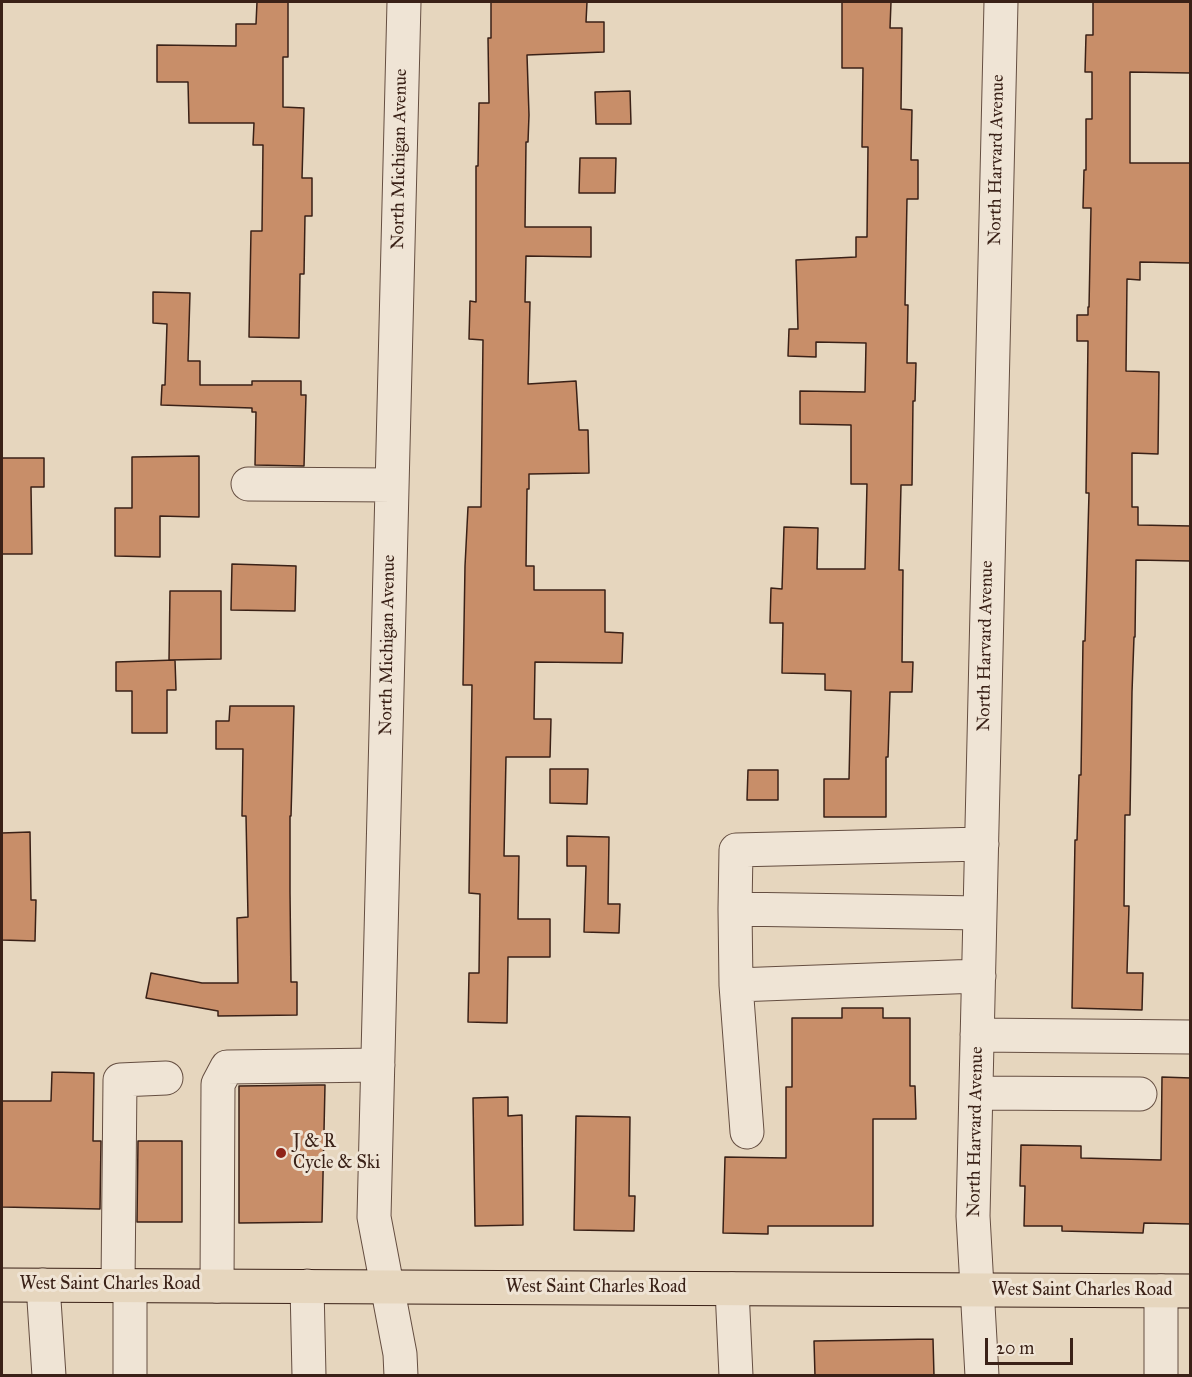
<!DOCTYPE html>
<style>
body{margin:0}
#map{position:relative;width:1192px;height:1377px;overflow:hidden;background:#e6d6be;font-family:"IM FELL Great Primer",serif}
canvas{display:block}
.frame{position:absolute;inset:0;border:3px solid #3a2117;pointer-events:none}
.scale{position:absolute;left:985px;top:1338px;width:88px;height:27px;box-sizing:border-box;border:3px solid #3a2117;border-top:0;padding-left:8px;font-size:18px;line-height:21px;white-space:nowrap;color:#3a2117;-webkit-text-stroke:4px #efe4d5;paint-order:stroke}
</style>
<div id="map">
<canvas width="1192" height="1377"></canvas>
<div class="frame"></div>
<div class="scale">20 m</div>
</div>
<script>
const context = document.querySelector('canvas').getContext('2d');
context.lineJoin = 'round';
function fillPath(path, color) {
  context.fillStyle = color;
  context.fill(path, 'evenodd');
}
function toPath(rows) {
  const path = new Path2D();
  for (const r of rows) {
    path.moveTo(r[0], r[1]);
    for (let i = 2; i < r.length; i += 2) path.lineTo(r[i], r[i + 1]);
  }
  return path;
}
function trace(path, color, width, dash) {
  context.strokeStyle = color;
  context.lineWidth = width;
  context.lineCap = dash ? 'butt' : 'round';
  context.setLineDash(dash || []);
  context.stroke(path);
}
function write(font, color, halo, rows, align = 'center') {
  context.font = font + ' "IM FELL Great Primer",serif';
  context.lineWidth = 6;
  context.setLineDash([]);
  context.textBaseline = 'middle';
  context.strokeStyle = halo;
  context.fillStyle = color;
  for (const [text, x, y, turn = 0] of rows) {
    context.save();
    context.translate(x, y);
    context.rotate((+turn || 0) * Math.PI / 180);
    context.textAlign = isNaN(turn) ? turn : align;
    if (halo) context.strokeText(text, 0, 0);
    context.fillText(text, 0, 0);
    context.restore();
  }
}
const building = toPath([
 [257,2,288,2,288,57,283,57,283,107,304,108,302,178,312,178,312,216,305,216,304,274,300,274,299,338,249,337,251,231,262,231,263,145,253,145,254,123,189,123,188,82,157,82,157,45,236,46,236,24,256,24,257,2],
 [491,2,587,2,586,22,604,22,604,52,527,55,529,115,528,142,526,142,525,227,591,227,591,257,526,256,525,302,530,302,528,384,576,381,579,430,588,430,589,473,529,474,529,489,527,489,526,566,534,566,534,590,605,590,605,632,623,633,622,663,535,662,534,719,551,719,550,757,506,757,504,856,519,856,518,919,550,919,550,957,508,957,507,1023,468,1022,469,973,479,973,480,894,469,893,472,685,463,685,465,566,468,507,481,507,483,340,469,339,470,301,476,302,476,166,478,166,479,103,489,103,488,38,491,38,491,2],
 [842,2,891,2,890,28,902,28,901,109,912,110,911,160,918,160,918,199,907,199,905,305,908,305,907,363,916,363,915,401,913,401,912,485,901,485,899,570,903,570,902,662,913,662,912,692,890,692,888,757,886,757,886,817,824,817,824,779,849,779,851,691,825,690,825,674,782,673,783,623,770,623,771,588,782,589,784,527,818,528,817,569,865,569,867,484,851,484,851,425,800,424,800,391,865,392,866,343,816,342,816,357,788,356,789,329,798,329,796,260,856,257,856,237,867,237,868,147,862,147,863,68,842,68,842,2],
 [1093,2,1191,2,1191,73,1130,72,1130,163,1191,163,1191,263,1140,262,1140,280,1127,279,1126,371,1159,372,1158,454,1132,453,1132,507,1138,507,1138,525,1191,526,1191,561,1136,560,1135,637,1134,637,1132,692,1130,815,1125,815,1124,906,1129,906,1127,973,1143,973,1142,1010,1072,1008,1075,840,1077,840,1079,775,1081,775,1083,641,1085,641,1089,493,1086,493,1088,341,1077,341,1077,315,1088,315,1088,307,1089,307,1091,208,1083,208,1084,170,1086,170,1086,119,1092,119,1092,72,1085,72,1086,35,1093,35,1093,2],
 [630,91,631,124,596,124,595,92,630,91],
 [580,158,616,158,615,193,579,193,580,158],
 [153,292,190,293,188,361,200,361,200,385,252,385,252,381,301,381,301,395,306,395,304,466,255,465,256,412,252,412,252,408,161,405,162,385,165,385,167,324,153,323,153,292],
 [199,456,199,517,160,516,160,557,115,556,115,508,132,508,132,457,199,456],
 [2,458,44,458,44,487,31,487,32,554,2,554,2,458],
 [232,564,296,566,295,611,231,610,232,564],
 [170,591,221,591,221,659,169,660,170,591],
 [175,660,176,690,167,690,167,733,132,733,132,691,116,691,116,662,175,660],
 [230,706,294,706,291,816,290,816,290,892,291,982,297,982,297,1015,218,1016,218,1011,146,998,151,973,202,983,238,983,237,918,248,917,246,816,242,816,243,749,216,749,216,721,229,721,230,706],
 [550,769,588,769,587,804,550,803,550,769],
 [748,770,778,770,778,800,747,800,748,770],
 [30,832,31,900,36,900,35,941,2,940,2,833,30,832],
 [567,836,609,837,608,904,620,904,619,933,584,932,586,866,567,866,567,836],
 [842,1008,883,1008,883,1018,910,1018,910,1086,915,1086,916,1119,873,1119,873,1226,768,1226,768,1234,723,1233,725,1157,786,1158,786,1087,792,1087,792,1018,842,1018,842,1008],
 [52,1072,94,1073,93,1141,101,1141,100,1209,2,1207,2,1101,51,1101,52,1072],
 [1162,1077,1191,1078,1191,1224,1144,1223,1143,1233,1062,1231,1062,1226,1024,1226,1025,1186,1020,1186,1021,1145,1081,1146,1081,1158,1161,1160,1162,1077],
 [319,1085,325,1085,322,1222,239,1223,239,1086,319,1085],
 [508,1097,508,1116,522,1115,523,1225,475,1226,473,1098,508,1097],
 [576,1116,630,1117,629,1196,635,1196,634,1231,574,1230,576,1116],
 [138,1141,182,1141,182,1222,137,1222,138,1141],
 [933,1339,934,1376,815,1376,814,1341,933,1339]
]);
const minor = toPath([
 [248,484,392,485],
 [735,909,736,985,979,976],
 [980,913,735,909,736,850,982,844],
 [736,985,747,1132],
 [977,1035,1190,1037],
 [976,1093,1140,1094],
 [43,1285,49,1376],
 [118,1285,120,1080,166,1078],
 [130,1286,130,1376],
 [217,1286,218,1084,227,1067,378,1065],
 [307,1286,309,1376],
 [732,1289,736,1376],
 [401,1376,400,1354,374,1217,404,2],
 [982,1376,973,1216,1001,2],
 [1161,1376,1161,1291]
]);
const major = toPath([
 [2,1285,1190,1291]
]);
const markers = [
 [281,1153,6,"#8f2418"]
];
const streetNames = [
 ["North Michigan Avenue",400,159,-89],
 ["North Harvard Avenue",997,160,-89],
 ["North Michigan Avenue",388,645,-89],
 ["North Harvard Avenue",986,646,-89],
 ["North Harvard Avenue",976,1132,-89],
 ["West Saint Charles Road",110,1285],
 ["West Saint Charles Road",596,1288],
 ["West Saint Charles Road",1082,1291]
];
const poiNames = [
 ["J & R",293,1143],
 ["Cycle & Ski",293,1164]
];
fillPath(building, '#c88e69');
trace(building, '#3a2117', 1.5);
trace(minor, '#654e41', 35);
trace(major, '#3a2117', 35);
trace(minor, '#efe4d5', 33);
trace(major, '#e6d6be', 33);
for (const [x, y, r, color] of markers) {
  const dot = new Path2D();
  dot.arc(x, y, r, 0, 2 * Math.PI);
  context.fillStyle = color;
  context.fill(dot);
  trace(dot, '#efe4d5', 2);
}
write('18px', '#3a2117', '#efe4d5', streetNames);
write('18px', '#3a2117', '#efe4d5', poiNames, 'left');
</script>
